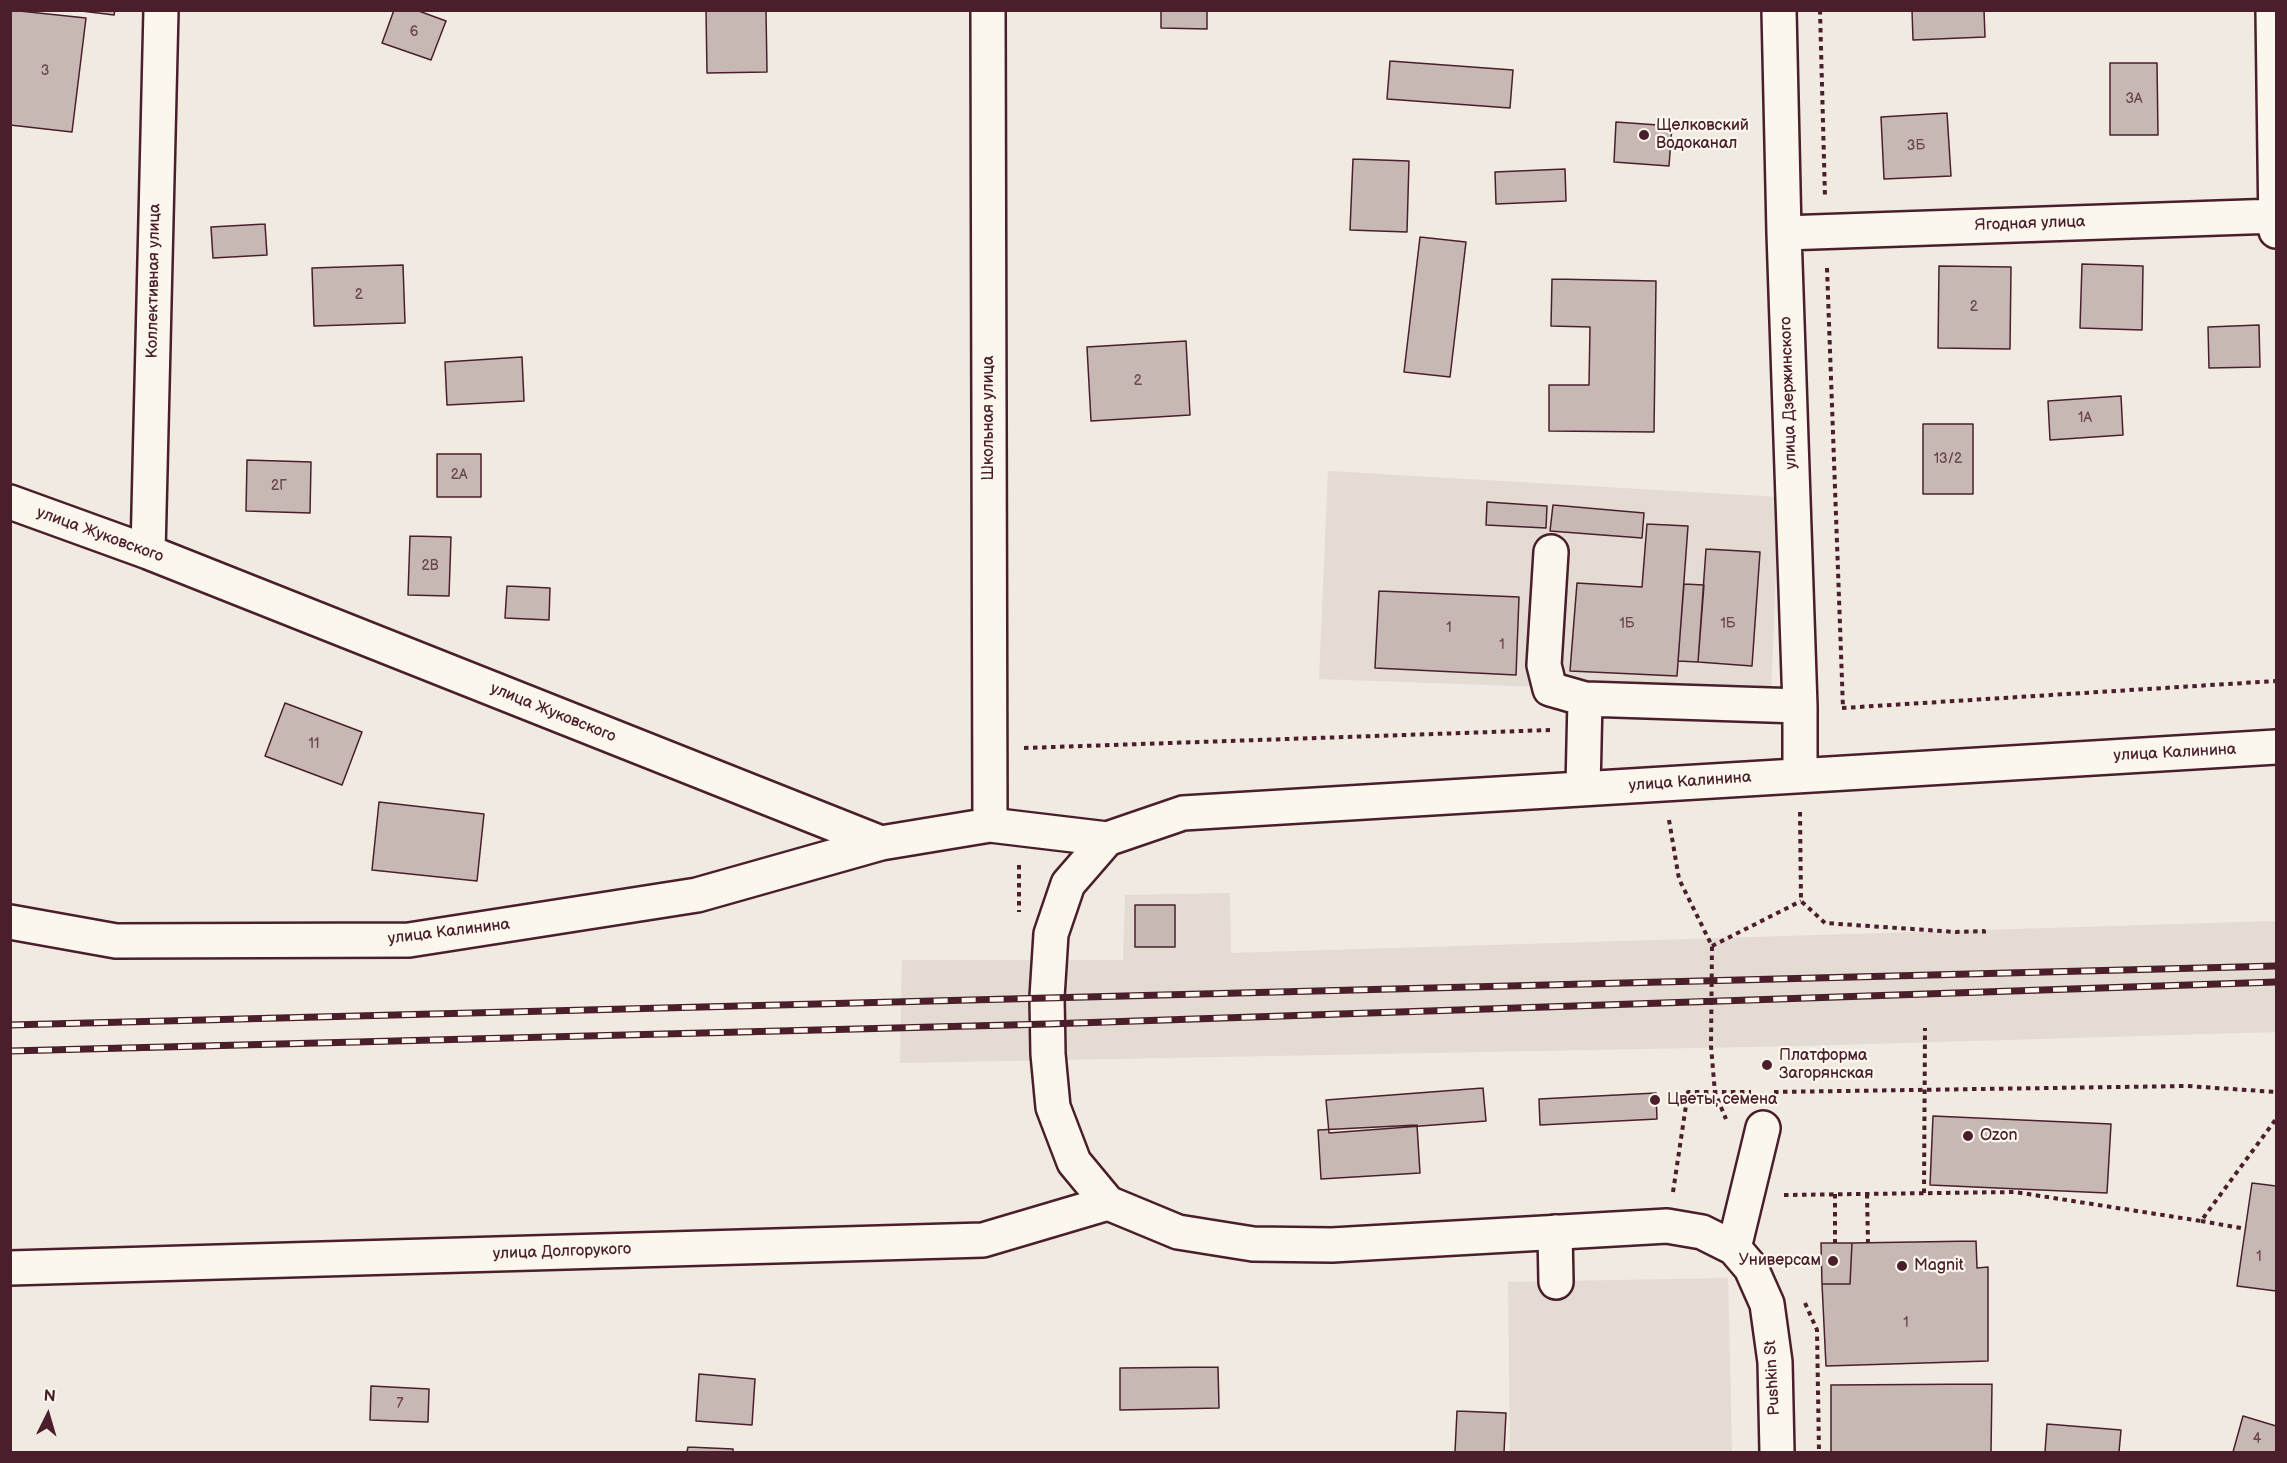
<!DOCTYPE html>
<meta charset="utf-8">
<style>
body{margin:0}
#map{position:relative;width:2287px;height:1463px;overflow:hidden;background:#f0eae0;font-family:"Balsamiq Sans",sans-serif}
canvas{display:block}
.frame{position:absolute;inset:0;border:12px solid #4a1f2b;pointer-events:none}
.north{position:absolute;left:18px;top:1385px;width:60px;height:60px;-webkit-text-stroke:4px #fbf7ec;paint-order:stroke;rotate:5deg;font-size:16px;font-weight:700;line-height:24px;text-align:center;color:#4a1f2b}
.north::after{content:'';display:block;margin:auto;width:21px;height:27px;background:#4a1f2b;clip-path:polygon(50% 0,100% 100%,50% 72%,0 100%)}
</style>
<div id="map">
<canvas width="2287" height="1463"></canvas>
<div class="frame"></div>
<div class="north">N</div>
</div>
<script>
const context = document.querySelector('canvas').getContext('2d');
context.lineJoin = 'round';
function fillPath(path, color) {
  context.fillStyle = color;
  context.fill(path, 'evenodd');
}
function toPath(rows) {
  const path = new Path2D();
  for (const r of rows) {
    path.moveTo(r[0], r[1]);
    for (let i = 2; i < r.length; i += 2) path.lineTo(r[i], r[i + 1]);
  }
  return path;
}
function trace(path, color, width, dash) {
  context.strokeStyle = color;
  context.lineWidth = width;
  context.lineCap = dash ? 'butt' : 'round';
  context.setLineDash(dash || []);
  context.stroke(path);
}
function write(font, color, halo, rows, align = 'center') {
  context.font = font + ' "Balsamiq Sans",sans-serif';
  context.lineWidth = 4.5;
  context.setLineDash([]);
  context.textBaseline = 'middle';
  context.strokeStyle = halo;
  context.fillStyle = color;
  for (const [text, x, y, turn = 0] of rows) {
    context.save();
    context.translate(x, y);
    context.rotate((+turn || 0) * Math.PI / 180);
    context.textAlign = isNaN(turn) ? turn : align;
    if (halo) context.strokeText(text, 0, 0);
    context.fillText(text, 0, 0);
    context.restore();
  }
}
const built = toPath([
 [1328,471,1779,497,1771,695,1319,679],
 [1230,893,1231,953,2276,921,2276,1032,1801,1046,900,1063,902,960,1123,960,1125,895],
 [1728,1278,1732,1452,1510,1452,1508,1282]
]);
const building = toPath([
 [10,10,86,18,72,132,10,125,10,10],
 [73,10,115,10,114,15,73,10],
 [394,10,416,10,446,21,431,60,382,43,394,10],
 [706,10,766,10,767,72,707,73,706,10],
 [1161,10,1207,10,1207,29,1161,28,1161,10],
 [1912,10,1984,10,1985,37,1913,40,1912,10],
 [1390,61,1513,70,1510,108,1387,99,1390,61],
 [2110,63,2157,63,2158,135,2110,135,2110,63],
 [1947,113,1951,176,1884,179,1881,117,1947,113],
 [1616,122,1672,126,1669,166,1614,162,1616,122],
 [1353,159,1409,161,1407,232,1350,230,1353,159],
 [1565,169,1566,201,1496,204,1495,172,1565,169],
 [265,224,267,255,213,258,211,227,265,224],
 [1420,237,1466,242,1450,377,1404,372,1420,237],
 [2082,264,2143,266,2142,330,2080,328,2082,264],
 [403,265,405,323,314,326,312,268,403,265],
 [1939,266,2011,267,2010,349,1938,348,1939,266],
 [1552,279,1656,281,1654,432,1549,431,1549,385,1589,385,1590,327,1551,326,1552,279],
 [2259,325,2260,367,2209,368,2208,327,2259,325],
 [1186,341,1190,415,1091,421,1087,347,1186,341],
 [522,357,524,401,447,405,445,362,522,357],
 [2121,396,2123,435,2050,440,2048,401,2121,396],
 [1923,424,1973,424,1973,494,1923,494,1923,424],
 [437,454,481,454,481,497,437,497,437,454],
 [247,460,311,462,310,513,246,511,247,460],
 [1487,502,1547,506,1546,528,1486,525,1487,502],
 [1553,505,1644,513,1642,538,1550,531,1553,505],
 [1647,524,1688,526,1677,676,1570,671,1577,583,1642,587,1647,524],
 [410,536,451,537,449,596,408,595,410,536],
 [1706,549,1760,552,1752,666,1698,662,1706,549],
 [1684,584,1704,585,1698,662,1678,661,1684,584],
 [507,586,550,588,549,620,505,618,507,586],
 [1379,591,1519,597,1516,675,1375,668,1379,591],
 [285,703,362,732,342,785,265,756,285,703],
 [379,802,484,814,477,881,372,870,379,802],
 [1135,905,1175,905,1175,947,1135,947,1135,905],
 [1483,1088,1486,1121,1329,1133,1326,1100,1483,1088],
 [1656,1093,1657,1119,1540,1125,1539,1099,1656,1093],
 [1933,1116,2111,1124,2107,1193,1930,1185,1933,1116],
 [1417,1125,1420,1173,1321,1179,1318,1130,1417,1125],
 [2252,1183,2276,1186,2276,1291,2237,1286,2252,1183],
 [1976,1241,1977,1268,1988,1267,1988,1361,1826,1366,1822,1284,1850,1284,1852,1243,1976,1241],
 [1821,1243,1852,1243,1850,1284,1822,1284,1821,1243],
 [1218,1367,1219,1408,1120,1410,1120,1368,1218,1367],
 [699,1374,755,1379,752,1425,696,1421,699,1374],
 [1992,1384,1991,1452,1831,1452,1831,1385,1992,1384],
 [371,1386,429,1389,428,1422,370,1420,371,1386],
 [1457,1411,1506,1413,1504,1452,1455,1452,1457,1411],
 [2243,1416,2276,1426,2276,1452,2233,1452,2243,1416],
 [2047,1424,2121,1430,2119,1452,2045,1452,2047,1424],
 [688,1447,733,1449,733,1452,687,1452,688,1447]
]);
const path = toPath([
 [1820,10,1825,197],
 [1827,268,1843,708],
 [1842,708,2276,681],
 [1024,748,1550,730],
 [1800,812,1801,901,1825,923,1956,932,1984,931,1984,938],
 [1669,820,1679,879,1712,946,1711,1046,1715,1093,1726,1119],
 [1019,865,1019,912],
 [1712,946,1801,901],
 [1774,1092,2187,1086,2276,1092],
 [1673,1192,1688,1092,1751,1092],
 [1924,1193,1925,1028],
 [1835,1194,1835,1243],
 [1867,1194,1868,1243],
 [1784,1195,2015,1192,2201,1221,2276,1119],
 [2201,1221,2246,1229],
 [1805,1303,1817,1330,1819,1452]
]);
const minor = toPath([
 [988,10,990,825],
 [1779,10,1784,233,1800,706,1800,775],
 [2273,10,2276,231],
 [1784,233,2276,216],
 [10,502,148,552,881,843,990,825,1107,839],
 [148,552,161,10],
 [1551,552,1544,665,1550,689,1585,699],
 [1583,788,1585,699,1800,706],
 [10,922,116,941,409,940,697,895,881,843],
 [1555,1232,1556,1282],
 [1734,1248,1763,1128],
 [10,1268,983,1240,1108,1203]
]);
const major = toPath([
 [1777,1452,1775,1362,1767,1304,1751,1268,1734,1248,1702,1232,1667,1226,1332,1245,1253,1244,1178,1232,1108,1203,1074,1162,1053,1107,1048,1054,1047,997,1051,934,1068,884,1107,839,1183,813,2276,747]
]);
const rail = toPath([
 [10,1025,2276,966],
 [10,1051,1048,1024,2276,982]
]);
const markers = [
 [1644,135,6,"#4a1f2b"],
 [1767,1065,6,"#4a1f2b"],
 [1655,1100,6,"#4a1f2b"],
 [1968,1136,6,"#4a1f2b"],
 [1833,1261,6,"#4a1f2b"],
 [1902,1266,6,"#4a1f2b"]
];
const numberNames = [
 ["6",414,32],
 ["3",45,71],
 ["3А",2134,99],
 ["3Б",1916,146],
 ["2",359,295],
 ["2",1974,307],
 ["2",1138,381],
 ["1А",2085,418],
 ["13/2",1948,459],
 ["2А",459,475],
 ["2Г",279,486],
 ["2В",430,566],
 ["1Б",1627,624],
 ["1Б",1728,624],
 ["1",1449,628],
 ["1",1502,645],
 ["11",314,744],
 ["1",2259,1257],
 ["1",1906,1323],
 ["7",400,1404],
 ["4",2257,1439]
];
const poiNames = [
 ["Щелковский",1656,126],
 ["Водоканал",1656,144],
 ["Платформа",1779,1056],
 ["Загорянская",1779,1074],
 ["Цветы, семена",1667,1100],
 ["Ozon",1980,1136],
 ["Универсам",1821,1261,"right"],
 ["Magnit",1914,1266]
];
const streetNames = [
 ["Ягодная улица",2030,224,-2],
 ["Коллективная улица",154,281,-89],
 ["улица Дзержинского",1789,393,-92],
 ["Школьная улица",989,418,-90],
 ["улица Жуковского",100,535,20],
 ["улица Жуковского",553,713,22],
 ["улица Калинина",2175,753,-3],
 ["улица Калинина",1690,782,-4],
 ["улица Калинина",449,932,-7],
 ["улица Долгорукого",562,1252,-2],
 ["Pushkin St",1773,1378,-93]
];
fillPath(built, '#e4dbd2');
fillPath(building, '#c8b8b3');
trace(building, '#4a1f2b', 1.5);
trace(minor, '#4a1f2b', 38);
trace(major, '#4a1f2b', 38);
trace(path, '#4a1f2b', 4, [4.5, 4.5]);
trace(minor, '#fbf7ec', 33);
trace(major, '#fbf7ec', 33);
trace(rail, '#4a1f2b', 7);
trace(rail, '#fbf7ec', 4.5, [14]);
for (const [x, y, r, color] of markers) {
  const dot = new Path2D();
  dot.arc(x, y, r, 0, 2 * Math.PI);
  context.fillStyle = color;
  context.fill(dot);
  trace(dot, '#fbf7ec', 2);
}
write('14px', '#6a454d', null, numberNames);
write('16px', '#4a1f2b', '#fbf7ec', poiNames, 'left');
write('16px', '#4a1f2b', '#fbf7ec', streetNames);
</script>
